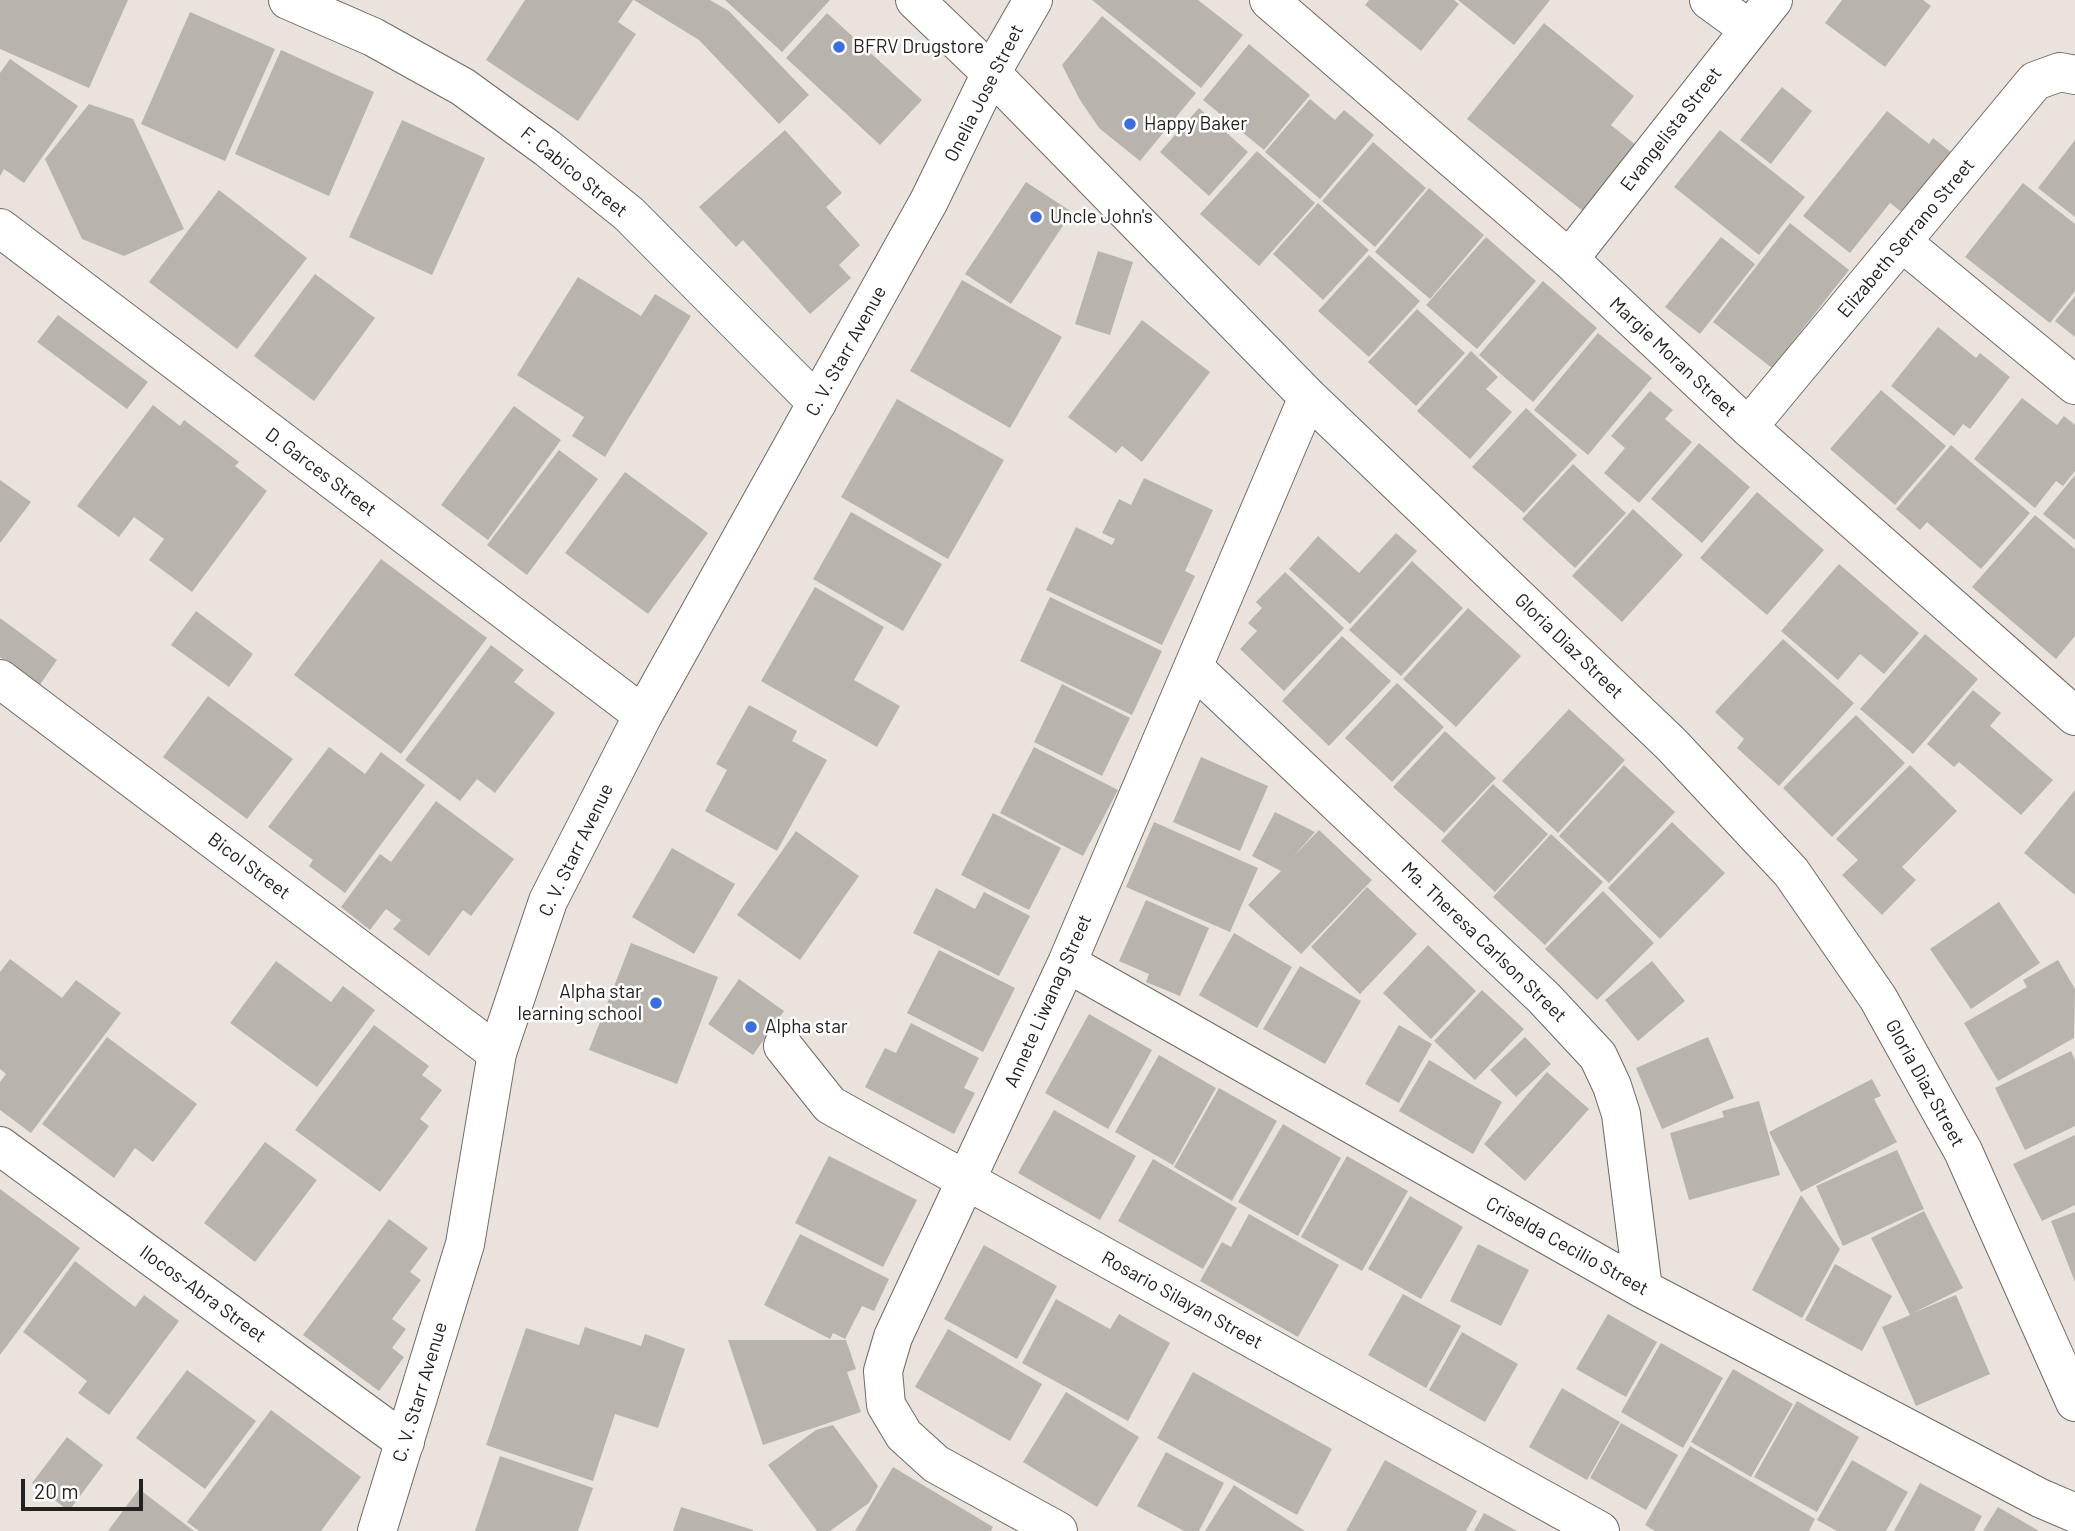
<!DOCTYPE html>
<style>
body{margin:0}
#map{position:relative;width:2075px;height:1531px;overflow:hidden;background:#eae3dd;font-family:Barlow,sans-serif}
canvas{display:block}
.scale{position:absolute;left:21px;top:1479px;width:122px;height:32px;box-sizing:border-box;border:4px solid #24211f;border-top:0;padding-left:9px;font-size:21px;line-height:24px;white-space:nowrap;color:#24211f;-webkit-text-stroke:5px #fff;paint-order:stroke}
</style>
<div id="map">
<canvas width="2075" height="1531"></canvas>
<div class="scale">20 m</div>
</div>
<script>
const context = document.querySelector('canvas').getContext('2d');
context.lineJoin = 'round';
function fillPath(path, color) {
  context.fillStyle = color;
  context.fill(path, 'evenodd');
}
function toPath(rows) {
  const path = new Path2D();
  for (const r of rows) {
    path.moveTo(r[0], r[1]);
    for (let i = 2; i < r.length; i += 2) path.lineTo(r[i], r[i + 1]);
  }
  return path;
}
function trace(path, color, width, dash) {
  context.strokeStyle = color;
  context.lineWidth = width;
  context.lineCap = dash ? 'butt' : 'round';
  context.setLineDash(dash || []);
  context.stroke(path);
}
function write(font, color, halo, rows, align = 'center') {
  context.font = font + ' Barlow,sans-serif';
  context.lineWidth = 5;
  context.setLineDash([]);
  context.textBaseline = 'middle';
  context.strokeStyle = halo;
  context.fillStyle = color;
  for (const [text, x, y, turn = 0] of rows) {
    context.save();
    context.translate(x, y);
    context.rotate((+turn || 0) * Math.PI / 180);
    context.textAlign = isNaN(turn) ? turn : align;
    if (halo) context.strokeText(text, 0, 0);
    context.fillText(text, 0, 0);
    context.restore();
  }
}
const building = toPath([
 [0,0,128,0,89,88,0,49],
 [525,0,633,0,618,22,636,34,578,121,486,60],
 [634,0,710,0,729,11,809,95,779,124,699,40],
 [725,0,830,0,782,52],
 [1092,0,1198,0,1243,35,1201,88],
 [1369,0,1454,0,1459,4,1421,51,1365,5],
 [1458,0,1550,0,1514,45],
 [1842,0,1923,0,1931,6,1885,67,1825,23],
 [190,12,275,49,225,161,141,124],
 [827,13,922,100,880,145,786,58],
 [1102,16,1196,93,1140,161,1099,128,1080,100,1062,65],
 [1544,23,1634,96,1611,125,1637,146,1584,212,1467,119],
 [1249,44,1310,95,1264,150,1203,100],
 [281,50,374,92,329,196,235,154],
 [10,59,78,106,24,183,4,169,0,176,0,73],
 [1782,87,1812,111,1771,164,1740,140],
 [1310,99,1335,120,1344,110,1374,135,1320,199,1265,152],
 [89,104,133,119,184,229,124,256,82,239,45,159],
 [1199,108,1248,152,1209,196,1160,152],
 [1887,111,1929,144,1933,138,1957,157,1908,217,1890,203,1850,253,1803,216],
 [402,120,485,158,432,275,349,237],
 [785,130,842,193,826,207,860,245,839,265,851,278,810,314,743,240,736,247,699,207],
 [1720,130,1805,197,1759,255,1674,187],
 [2075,140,2075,217,2038,188],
 [1373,142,1426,188,1375,247,1322,201],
 [1257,151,1315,203,1259,266,1200,214],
 [1026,182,1072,212,1011,304,965,274],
 [2023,183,2075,224,2075,291,2050,323,1965,257],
 [1429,188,1484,235,1430,299,1375,252],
 [219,190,307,258,237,349,149,282],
 [1318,203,1369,250,1323,300,1273,254],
 [1790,223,1849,270,1772,368,1713,322],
 [1486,237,1536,281,1477,349,1426,305],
 [1721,237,1755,264,1700,334,1665,307],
 [1098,251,1133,262,1110,335,1075,324],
 [1369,255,1420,301,1369,357,1318,311],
 [315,274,375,318,314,401,254,356],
 [578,277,641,316,655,294,691,316,605,457,572,436,584,417,517,375],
 [962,280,1062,337,1010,428,910,371],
 [1543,281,1597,328,1533,402,1479,355],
 [2075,296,2075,337,2055,321],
 [1417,309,1465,353,1416,406,1368,362],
 [58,315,148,382,127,409,37,342],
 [1142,320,1210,372,1142,462,1122,446,1116,453,1068,417],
 [1938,327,1976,358,1980,353,2010,377,1970,429,1963,424,1954,436,1891,386],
 [1598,333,1652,378,1588,455,1534,410],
 [1471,351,1498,377,1486,389,1512,412,1470,459,1417,411],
 [1881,390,1946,446,1895,505,1830,449],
 [1650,391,1673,410,1665,419,1692,442,1639,503,1604,473,1625,448,1611,436],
 [2022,398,2057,425,2064,416,2075,425,2075,471,2063,486,2056,481,2035,508,1974,459],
 [897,399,1004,460,948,559,841,497],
 [153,405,180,426,184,420,239,462,235,466,267,491,192,592,149,560,164,539,134,517,119,537,77,506],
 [514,406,561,440,488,540,441,505],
 [1526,408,1577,455,1524,513,1472,467],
 [1699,443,1750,487,1702,543,1651,499],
 [1951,445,2030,513,1981,569,1927,522,1920,530,1896,509],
 [559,450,598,479,527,575,487,545],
 [1573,464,1626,513,1575,568,1522,519],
 [625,472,708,533,648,614,565,553],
 [2075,475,2075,540,2043,514],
 [1144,478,1213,510,1185,571,1195,576,1162,645,1046,590,1076,527,1112,545,1115,539,1102,533,1119,499,1131,505],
 [0,480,31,502,0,543],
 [1757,492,1824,550,1767,615,1700,558],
 [1633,509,1683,555,1622,622,1572,576],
 [851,512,942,564,903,631,813,579],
 [2035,515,2075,549,2075,636,2056,659,1972,587],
 [1396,533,1417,551,1350,624,1289,569,1318,536,1359,573],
 [381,559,487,638,401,754,294,675],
 [1412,561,1463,608,1401,676,1349,630],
 [1839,564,1919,633,1884,674,1860,654,1838,680,1781,631],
 [1285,572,1344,628,1284,691,1240,649,1257,631,1248,623,1262,608,1256,602],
 [815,587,884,627,854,680,900,706,877,747,761,681],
 [1050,597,1162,651,1132,715,1020,661],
 [1468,608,1521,656,1456,727,1403,679],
 [196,611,253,654,229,687,171,645],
 [0,618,57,660,39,686,0,657],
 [1925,634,1978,679,1913,754,1860,709],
 [1342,636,1391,681,1329,746,1282,701],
 [1783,639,1854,703,1779,786,1737,748,1744,739,1715,712],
 [491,645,524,670,514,682,555,713,495,793,477,779,460,801,405,760],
 [1397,683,1444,727,1392,782,1345,738],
 [1062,684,1130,718,1102,776,1034,742],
 [1973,690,2001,713,1990,726,2053,780,2021,815,1959,762,1954,767,1927,744],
 [208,696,293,759,247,819,163,757],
 [749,705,797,731,792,741,827,760,777,851,705,811,727,770,716,764],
 [1569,709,1625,760,1558,833,1502,781],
 [1856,715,1905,763,1832,837,1783,788],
 [1445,731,1496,778,1444,833,1393,787],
 [329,747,365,774,381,752,425,785,345,893,309,866,313,860,268,827],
 [1034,747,1118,790,1083,856,1000,813],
 [1201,757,1268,786,1240,851,1173,822],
 [1624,765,1675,812,1609,883,1559,836],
 [1910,765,1957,811,1902,867,1916,880,1882,915,1842,875,1858,860,1836,839],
 [1493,784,1548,834,1495,892,1441,841],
 [2075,790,2075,895,2024,853],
 [436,801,514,859,471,916,463,910,429,956,393,929,401,920,386,909,370,930,341,907,380,854,391,862],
 [1275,812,1315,832,1293,857,1319,830,1372,880,1301,954,1248,905,1281,871,1252,856],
 [993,813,1061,848,1029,910,961,875],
 [1154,822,1258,868,1230,932,1126,887],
 [1672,822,1725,873,1660,939,1608,888],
 [796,831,859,876,800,960,737,915],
 [1551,834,1603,882,1545,945,1493,897],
 [672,848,735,884,694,954,632,917],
 [1367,887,1417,934,1360,994,1311,947],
 [936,888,975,909,984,892,1030,916,999,976,913,933],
 [1603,891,1654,943,1597,1000,1545,949],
 [1146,900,1209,928,1180,996,1146,982,1149,974,1119,961],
 [1999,902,2040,963,1971,1009,1930,949],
 [1234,933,1292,967,1257,1028,1199,995],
 [631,943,718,977,677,1084,589,1050],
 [1428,945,1476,991,1431,1039,1383,993],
 [939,950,1015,988,983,1052,907,1013],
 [10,959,62,998,76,980,121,1013,31,1133,0,1110,0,1082,6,1074,0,1069,0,972],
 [2058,960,2075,989,2074,1038,1998,1081,1964,1023,2027,987,2023,980],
 [276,961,331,1002,343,986,375,1010,317,1087,230,1023],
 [1652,961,1685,1001,1638,1041,1605,1000],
 [1300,966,1361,1001,1325,1064,1263,1029],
 [739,979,784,1011,753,1055,708,1024],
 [1482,990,1524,1029,1475,1080,1434,1041],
 [1089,1014,1152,1050,1108,1129,1045,1093],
 [911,1023,979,1058,964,1088,975,1093,954,1134,865,1087,885,1048,896,1053],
 [374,1025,429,1066,422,1075,442,1090,420,1119,429,1126,380,1192,295,1130],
 [1399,1025,1432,1044,1399,1103,1365,1084],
 [107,1037,197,1104,153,1162,135,1148,114,1178,42,1124],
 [1525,1037,1551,1064,1516,1097,1490,1070],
 [1708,1037,1734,1098,1662,1129,1636,1068],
 [2071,1051,2075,1060,2075,1126,2025,1150,1995,1088],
 [1159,1055,1216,1088,1173,1165,1115,1132],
 [1429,1060,1502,1102,1473,1154,1399,1111],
 [1547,1072,1589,1109,1525,1181,1484,1144],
 [1872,1079,1881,1096,1874,1099,1897,1142,1801,1192,1769,1132],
 [1219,1088,1277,1121,1232,1201,1174,1167],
 [1759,1101,1780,1175,1689,1200,1670,1133,1724,1117,1722,1111],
 [1054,1110,1136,1156,1100,1220,1018,1173],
 [1283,1124,1341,1158,1298,1236,1238,1202],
 [2075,1135,2075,1205,2042,1221,2013,1164],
 [265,1142,317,1180,255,1262,204,1223],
 [1897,1150,1924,1209,1843,1246,1816,1186],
 [829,1156,917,1200,883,1267,795,1223],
 [1347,1156,1408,1191,1362,1271,1301,1237],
 [1153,1159,1237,1208,1203,1269,1118,1221],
 [0,1189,80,1248,0,1355],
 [1801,1195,1840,1249,1802,1318,1752,1290],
 [1410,1196,1463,1227,1421,1299,1368,1269],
 [1924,1211,1963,1288,1913,1313,1956,1295,1990,1374,1916,1406,1882,1327,1910,1315,1871,1238],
 [2075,1212,2075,1282,2051,1221],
 [1249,1214,1339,1265,1298,1337,1200,1281,1222,1242,1231,1247],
 [389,1219,428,1248,410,1272,421,1280,392,1319,406,1329,392,1348,404,1357,379,1391,303,1335],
 [800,1234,889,1279,874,1311,862,1306,845,1339,833,1333,830,1339,764,1305],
 [1478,1244,1529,1270,1501,1326,1450,1301],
 [984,1245,1057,1286,1017,1359,944,1319],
 [75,1261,135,1307,144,1295,179,1321,109,1415,78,1393,87,1381,23,1332],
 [1835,1264,1892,1296,1862,1351,1805,1320],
 [1403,1294,1461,1326,1426,1388,1368,1355],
 [1056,1299,1110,1329,1119,1314,1170,1343,1128,1421,1022,1363],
 [1608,1314,1657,1342,1626,1397,1576,1369],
 [585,1327,641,1346,645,1334,685,1349,658,1428,615,1414,593,1481,486,1445,526,1328,579,1345],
 [948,1329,1042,1384,1010,1441,915,1387],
 [1462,1332,1518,1364,1485,1422,1429,1390],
 [728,1340,846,1340,856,1369,847,1372,861,1412,763,1445],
 [1661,1343,1723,1378,1683,1448,1621,1412],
 [1733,1369,1793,1404,1751,1477,1691,1442],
 [187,1370,256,1421,205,1489,136,1438],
 [1193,1372,1332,1449,1297,1515,1157,1438],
 [1562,1388,1620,1422,1587,1480,1529,1447],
 [1066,1392,1139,1437,1097,1507,1023,1462],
 [1797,1401,1859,1437,1817,1512,1754,1477],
 [271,1410,361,1477,321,1531,199,1531,187,1522],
 [1621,1423,1678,1455,1646,1510,1590,1478],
 [833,1425,878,1486,869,1503,830,1531,817,1531,768,1465,816,1430],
 [67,1437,103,1465,69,1511,32,1483],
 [1690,1446,1815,1519,1809,1531,1655,1531,1645,1525],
 [1166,1452,1224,1483,1199,1531,1184,1531,1137,1506],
 [500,1456,593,1488,578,1531,475,1531],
 [1385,1460,1477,1511,1466,1531,1346,1531],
 [1852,1460,1908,1492,1886,1531,1837,1531,1817,1520],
 [893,1467,993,1527,991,1531,855,1531],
 [1920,1483,1982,1516,1974,1531,1894,1531],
 [1234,1485,1305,1531,1205,1531],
 [139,1489,194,1531,108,1531],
 [681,1507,753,1530,753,1531,673,1531],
 [1998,1507,2039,1531,1983,1531],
 [1484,1513,1517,1531,1474,1531]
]);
const street = toPath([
 [288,0,373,37,463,87,547,148,629,214,817,403],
 [1269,0,1569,259,1748,427,2075,716],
 [1709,0,1749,29],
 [991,73,1308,397,1671,744,1791,872,1878,998,1963,1151,2075,1402],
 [0,228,643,715],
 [1903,243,2075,385],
 [1569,259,1773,0],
 [1748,427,2035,81,2060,72,2075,75],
 [1193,667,1544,998,1598,1056,1612,1086,1621,1114,1643,1289],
 [0,679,497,1053],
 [1067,963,1643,1289,2040,1498,2075,1513],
 [783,1046,830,1105,1600,1531],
 [0,1146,405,1442],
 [1058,1531,936,1464,904,1435,886,1405,883,1371,893,1337,1067,963,1308,397]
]);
const secondary = toPath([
 [915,0,991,73],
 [377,1531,465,1244,497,1053,548,901,643,715,929,201,991,73,1033,0]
]);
const markers = [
 [839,47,7,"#3c6ede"],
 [1130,124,7,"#3c6ede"],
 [1036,217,7,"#3c6ede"],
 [656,1003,7,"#3c6ede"],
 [751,1027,7,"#3c6ede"]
];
const poiNames = [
 ["BFRV Drugstore",853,47],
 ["Happy Baker",1144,124],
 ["Uncle John's",1050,217],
 ["Alpha star",642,992,"right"],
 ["learning school",642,1014,"right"],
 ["Alpha star",765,1027]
];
const streetNames = [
 ["Onelia Jose Street",984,93,-63],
 ["Evangelista Street",1671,129,-52],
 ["F. Cabico Street",574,172,39],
 ["Elizabeth Serrano Street",1906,238,-50],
 ["C. V. Starr Avenue",846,351,-61],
 ["Margie Moran Street",1673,357,43],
 ["D. Garces Street",321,472,37],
 ["Gloria Diaz Street",1569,646,44],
 ["C. V. Starr Avenue",576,850,-64],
 ["Bicol Street",249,866,37],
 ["Ma. Theresa Carlson Street",1484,942,44],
 ["Annete Liwanag Street",1048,1001,-66],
 ["Gloria Diaz Street",1925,1083,61],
 ["Criselda Cecilio Street",1567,1246,29],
 ["Ilocos-Abra Street",203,1294,36],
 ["Rosario Silayan Street",1182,1300,29],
 ["C. V. Starr Avenue",420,1392,-73]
];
fillPath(building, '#b9b3ad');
trace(street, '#6f6a64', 40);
trace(secondary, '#6f6a64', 40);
trace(street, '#fff', 38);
trace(secondary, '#fff', 38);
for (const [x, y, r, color] of markers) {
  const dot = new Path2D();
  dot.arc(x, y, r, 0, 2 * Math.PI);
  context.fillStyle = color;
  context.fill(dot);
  trace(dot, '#fff', 2.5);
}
write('19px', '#24211f', '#fff', poiNames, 'left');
write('19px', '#24211f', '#fff', streetNames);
</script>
